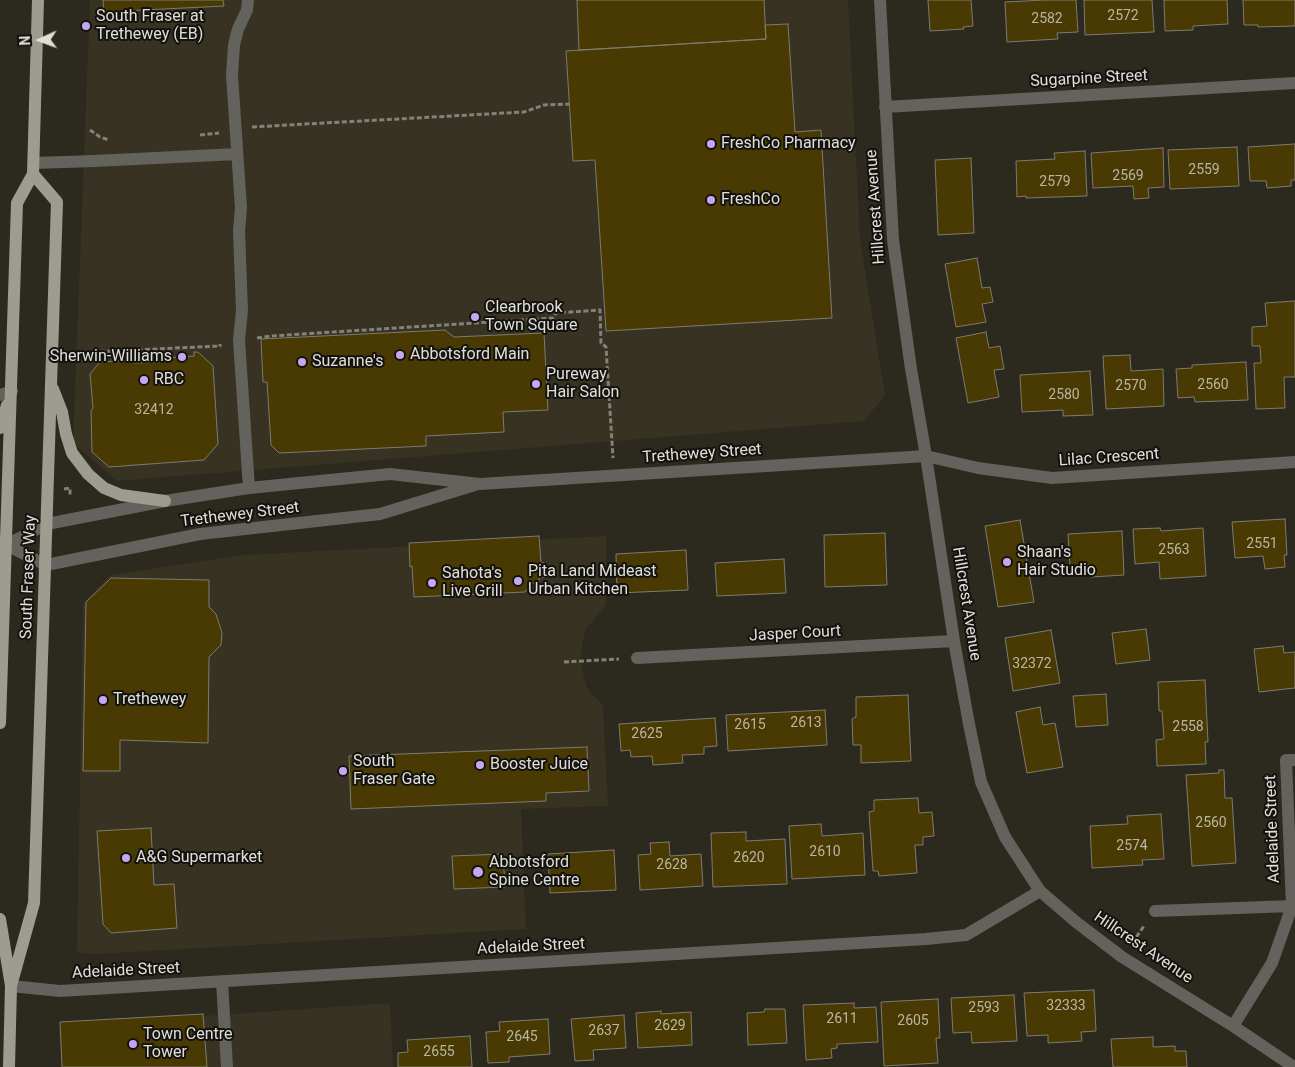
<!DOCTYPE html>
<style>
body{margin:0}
#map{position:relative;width:1295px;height:1067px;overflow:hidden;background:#2c291f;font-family:Roboto,sans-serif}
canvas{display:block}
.north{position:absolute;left:15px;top:15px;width:50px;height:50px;-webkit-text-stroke:4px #13120e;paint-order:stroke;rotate:268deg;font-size:14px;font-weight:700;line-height:20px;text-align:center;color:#e0ded8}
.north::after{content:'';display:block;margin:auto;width:18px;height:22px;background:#e0ded8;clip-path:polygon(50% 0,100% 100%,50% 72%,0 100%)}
</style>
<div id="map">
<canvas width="1295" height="1067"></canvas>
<div class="north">N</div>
</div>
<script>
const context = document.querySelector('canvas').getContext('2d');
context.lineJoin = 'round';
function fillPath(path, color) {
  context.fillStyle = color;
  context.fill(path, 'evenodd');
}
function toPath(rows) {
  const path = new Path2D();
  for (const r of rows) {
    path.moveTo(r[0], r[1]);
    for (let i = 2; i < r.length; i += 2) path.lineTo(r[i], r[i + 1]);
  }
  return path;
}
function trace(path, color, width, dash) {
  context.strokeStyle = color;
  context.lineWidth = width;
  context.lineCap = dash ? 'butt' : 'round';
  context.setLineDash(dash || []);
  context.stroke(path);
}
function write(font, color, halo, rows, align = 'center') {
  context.font = font + ' Roboto,sans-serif';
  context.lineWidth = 4;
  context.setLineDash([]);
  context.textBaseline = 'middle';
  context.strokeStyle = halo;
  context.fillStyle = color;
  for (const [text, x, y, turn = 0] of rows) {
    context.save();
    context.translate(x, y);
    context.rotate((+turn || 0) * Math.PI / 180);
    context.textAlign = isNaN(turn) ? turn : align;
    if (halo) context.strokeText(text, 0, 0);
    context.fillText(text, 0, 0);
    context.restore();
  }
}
const built = toPath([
 [90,0,848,0,860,239,885,395,864,421,117,481,73,443],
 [606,536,606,605,585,630,580,661,587,688,603,705,608,806,521,809,526,929,99,954,77,953,83,603,110,575,243,555],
 [390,1003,393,1067,65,1067,88,1024]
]);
const building = toPath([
 [103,0,223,0,224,6,104,12,103,0],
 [577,0,764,0,766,39,579,50,577,0],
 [928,0,971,0,973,26,963,27,964,29,930,31,928,0],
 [1045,0,1076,0,1078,32,1057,33,1058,39,1007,42,1005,2,1045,0],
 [1084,0,1152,0,1154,32,1085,35,1084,0],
 [1164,0,1227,0,1228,24,1193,26,1193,30,1165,31,1164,0],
 [1243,0,1295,0,1295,26,1258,27,1258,25,1244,25,1243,0],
 [788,24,795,132,821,130,832,318,606,331,595,160,573,161,566,51,766,39,765,25,788,24],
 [1295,144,1295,180,1291,180,1291,186,1267,188,1266,181,1250,181,1248,147,1295,144],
 [1237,147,1239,186,1170,189,1168,150,1237,147],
 [1163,148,1164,187,1148,188,1149,198,1134,199,1133,186,1093,188,1091,153,1163,148],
 [1085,151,1087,196,1026,198,1026,196,1017,197,1016,161,1055,159,1054,153,1085,151],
 [971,158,974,233,938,235,935,160,971,158],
 [977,258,982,288,990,287,993,302,982,304,986,322,956,327,945,264,977,258],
 [1295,301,1295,377,1284,377,1285,408,1256,409,1254,363,1261,363,1260,346,1252,346,1252,327,1267,326,1265,303,1295,301],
 [445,330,454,337,544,333,548,410,503,412,504,432,426,436,426,446,279,453,271,445,267,382,263,382,261,339,445,330],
 [986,332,989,348,1000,346,1004,369,994,370,999,397,968,403,956,338,986,332],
 [194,352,198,352,213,366,218,444,204,460,109,467,92,452,91,411,93,408,90,374,100,362,131,360,134,363,161,362,165,358,194,356,194,352],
 [1130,355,1131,371,1163,369,1164,406,1106,409,1103,356,1130,355],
 [1246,362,1248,400,1195,402,1194,397,1178,398,1176,369,1192,368,1192,365,1246,362],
 [1090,371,1093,415,1063,416,1063,410,1022,412,1020,375,1090,371],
 [1285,519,1287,555,1284,555,1285,567,1265,569,1263,556,1235,558,1232,522,1285,519],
 [1020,520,1034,602,998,607,985,526,1020,520],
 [1160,528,1161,531,1203,528,1206,576,1160,579,1159,562,1135,564,1133,529,1160,528],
 [1122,531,1124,575,1091,577,1090,565,1070,566,1068,534,1122,531],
 [885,533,887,585,825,587,824,535,885,533],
 [539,536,541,563,544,563,545,577,539,578,539,583,533,583,525,592,414,597,412,566,410,567,409,543,539,536],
 [686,550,688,590,617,593,616,554,686,550],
 [784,559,786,593,717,596,715,563,784,559],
 [111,578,209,580,209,607,216,614,222,633,221,645,209,657,208,743,120,740,120,771,83,771,86,602,111,578],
 [1146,629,1150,660,1116,664,1112,633,1146,629],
 [1051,630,1060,683,1013,691,1005,638,1051,630],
 [1283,646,1284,653,1295,652,1295,688,1259,692,1254,649,1283,646],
 [1205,680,1208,742,1205,742,1206,764,1157,766,1156,740,1164,739,1162,711,1159,711,1158,682,1205,680],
 [1106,694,1108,725,1076,727,1073,696,1106,694],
 [908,695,911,761,861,763,861,745,853,745,852,719,856,717,856,697,908,695],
 [1040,707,1043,725,1055,723,1063,767,1027,773,1016,712,1040,707],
 [825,710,827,745,728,751,726,715,825,710],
 [715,718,717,746,704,747,704,754,682,755,683,763,653,765,652,756,631,757,630,750,621,751,619,724,715,718],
 [587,747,589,791,546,793,546,801,351,809,349,756,587,747],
 [1219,770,1224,770,1225,798,1232,798,1236,863,1192,866,1186,775,1219,773,1219,770],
 [918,798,919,813,932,812,934,836,923,837,923,845,915,845,917,873,879,876,878,871,873,871,869,812,874,811,874,800,918,798],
 [1161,814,1164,859,1142,860,1143,865,1092,868,1090,826,1128,824,1127,816,1161,814],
 [821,824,822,836,863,833,865,875,792,879,789,826,821,824],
 [151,828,154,885,174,884,177,928,111,933,103,924,97,831,151,828],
 [746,832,746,841,785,839,787,884,713,887,711,833,746,832],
 [669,842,670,856,701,854,703,886,640,890,638,855,651,854,650,843,669,842],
 [614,850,616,890,550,893,548,854,614,850],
 [503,854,505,887,454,889,452,856,503,854],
 [1094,990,1096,1031,1081,1032,1082,1041,1048,1043,1048,1035,1027,1036,1024,993,1094,990],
 [1014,995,1017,1041,972,1043,971,1032,953,1033,951,998,1014,995],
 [938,999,940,1038,936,1038,938,1063,884,1066,881,1002,938,999],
 [854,1003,854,1008,876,1007,878,1042,837,1044,837,1048,831,1049,832,1058,806,1060,803,1005,854,1003],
 [765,1009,785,1009,787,1043,748,1045,747,1013,764,1012,765,1009],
 [661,1011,661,1014,691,1012,692,1045,638,1048,636,1013,661,1011],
 [203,1014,207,1067,62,1067,60,1022,203,1014],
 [624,1015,626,1048,593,1050,594,1060,575,1061,571,1019,624,1015],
 [548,1019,550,1054,509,1057,509,1062,488,1063,486,1032,500,1031,499,1022,548,1019],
 [470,1036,472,1067,398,1067,398,1053,408,1052,407,1040,470,1036],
 [1153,1037,1153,1047,1175,1046,1175,1051,1186,1051,1187,1067,1113,1067,1111,1039,1153,1037]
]);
const path = toPath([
 [252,127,524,112,544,105,569,104],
 [90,130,100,137,109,140],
 [200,135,219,133],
 [257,338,271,336,553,318,556,313,600,310,601,343,606,347,613,458],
 [70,353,220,346,220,344],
 [64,489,70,488,70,497],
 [564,662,619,659],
 [1132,943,1144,926]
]);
const minor = toPath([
 [248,0,247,10,238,29,234,45,232,75,241,208,239,231,242,310,239,340,249,488],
 [880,0,893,240,911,369,926,456,954,641,969,724,981,782,1005,837,1040,891,1076,922,1122,957,1233,1026,1294,1067],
 [885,107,1295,83],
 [34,163,94,161,237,154],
 [0,395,12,391],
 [6,545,47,524,165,501,249,488,390,474,480,484,926,456,978,468,1052,478,1295,462],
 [6,545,46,565,200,534,380,514,475,485],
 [637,658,954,641],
 [1155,911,1292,906],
 [222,981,227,1067],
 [11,986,60,991,926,939,966,935,1040,891],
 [1233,1026,1272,963,1292,906,1286,760,1295,760]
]);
const major = toPath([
 [53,389,62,412,66,434,72,453,88,474,104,488,121,495,165,501],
 [0,428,7,405],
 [0,723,17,203,33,174,38,0],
 [0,919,11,986,9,1067],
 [11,986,34,903,57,202,33,174]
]);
const markers = [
 [86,26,5,"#c5a7f1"],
 [711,144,5,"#c5a7f1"],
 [711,200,5,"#c5a7f1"],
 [475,317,5,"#c5a7f1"],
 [400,355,5,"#c5a7f1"],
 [182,357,5,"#c5a7f1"],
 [302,362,5,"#c5a7f1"],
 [144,380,5,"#c5a7f1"],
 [536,384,5,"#c5a7f1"],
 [1007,562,5,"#c5a7f1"],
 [518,581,5,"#c5a7f1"],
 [432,583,5,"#c5a7f1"],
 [103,700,5,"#c5a7f1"],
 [480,765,5,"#c5a7f1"],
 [343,771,5,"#c5a7f1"],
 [126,858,5,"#c5a7f1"],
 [478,872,6,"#c5a7f1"],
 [133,1044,5,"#c5a7f1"]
];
const numberNames = [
 ["2572",1123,16],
 ["2582",1047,19],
 ["2559",1204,170],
 ["2569",1128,176],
 ["2579",1055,182],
 ["2560",1213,385],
 ["2570",1131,386],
 ["2580",1064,395],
 ["32412",154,410],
 ["2551",1262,544],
 ["2563",1174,550],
 ["32372",1032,664],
 ["2613",806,723],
 ["2615",750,725],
 ["2558",1188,727],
 ["2625",647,734],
 ["2560",1211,823],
 ["2574",1132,846],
 ["2610",825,852],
 ["2620",749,858],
 ["2628",672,865],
 ["32333",1066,1006],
 ["2593",984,1008],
 ["2611",842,1019],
 ["2605",913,1021],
 ["2629",670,1026],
 ["2637",604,1031],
 ["2645",522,1037],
 ["2655",439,1052]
];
const poiNames = [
 ["South Fraser at",96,17],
 ["Trethewey (EB)",96,35],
 ["FreshCo Pharmacy",721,144],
 ["FreshCo",721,200],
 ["Clearbrook",485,308],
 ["Town Square",485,326],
 ["Abbotsford Main",410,355],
 ["Sherwin-Williams",172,357,"right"],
 ["Suzanne's",312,362],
 ["Pureway",546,375],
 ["Hair Salon",546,393],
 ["RBC",154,380],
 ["Shaan's",1017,553],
 ["Hair Studio",1017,571],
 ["Pita Land Mideast",528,572],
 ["Urban Kitchen",528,590],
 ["Sahota's",442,574],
 ["Live Grill",442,592],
 ["Trethewey",113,700],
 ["South",353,762],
 ["Fraser Gate",353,780],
 ["Booster Juice",490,765],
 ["A&G Supermarket",136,858],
 ["Abbotsford",489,863],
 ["Spine Centre",489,881],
 ["Town Centre",143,1035],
 ["Tower",143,1053]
];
const streetNames = [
 ["Sugarpine Street",1089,79,-3],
 ["Hillcrest Avenue",876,207,-94],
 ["Trethewey Street",702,454,-4],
 ["Lilac Crescent",1109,458,-4],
 ["Trethewey Street",240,515,-7],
 ["South Fraser Way",29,577,-88],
 ["Hillcrest Avenue",966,604,81],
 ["Jasper Court",795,634,-3],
 ["Adelaide Street",1273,829,-92],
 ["Adelaide Street",531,947,-3],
 ["Hillcrest Avenue",1143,948,34],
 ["Adelaide Street",126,971,-3]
];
fillPath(built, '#373221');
fillPath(building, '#493a03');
trace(building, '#7e7b6f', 1);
trace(path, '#838179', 3, [5, 2.5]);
trace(minor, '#64625d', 12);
trace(major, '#9e9b90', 12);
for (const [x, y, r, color] of markers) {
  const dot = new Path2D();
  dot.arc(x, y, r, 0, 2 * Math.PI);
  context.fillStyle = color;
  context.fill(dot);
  trace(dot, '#13120e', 2);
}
write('14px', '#bab5a3', null, numberNames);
write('16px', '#e0ded8', '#13120e', poiNames, 'left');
write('16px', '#e0ded8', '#13120e', streetNames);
</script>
